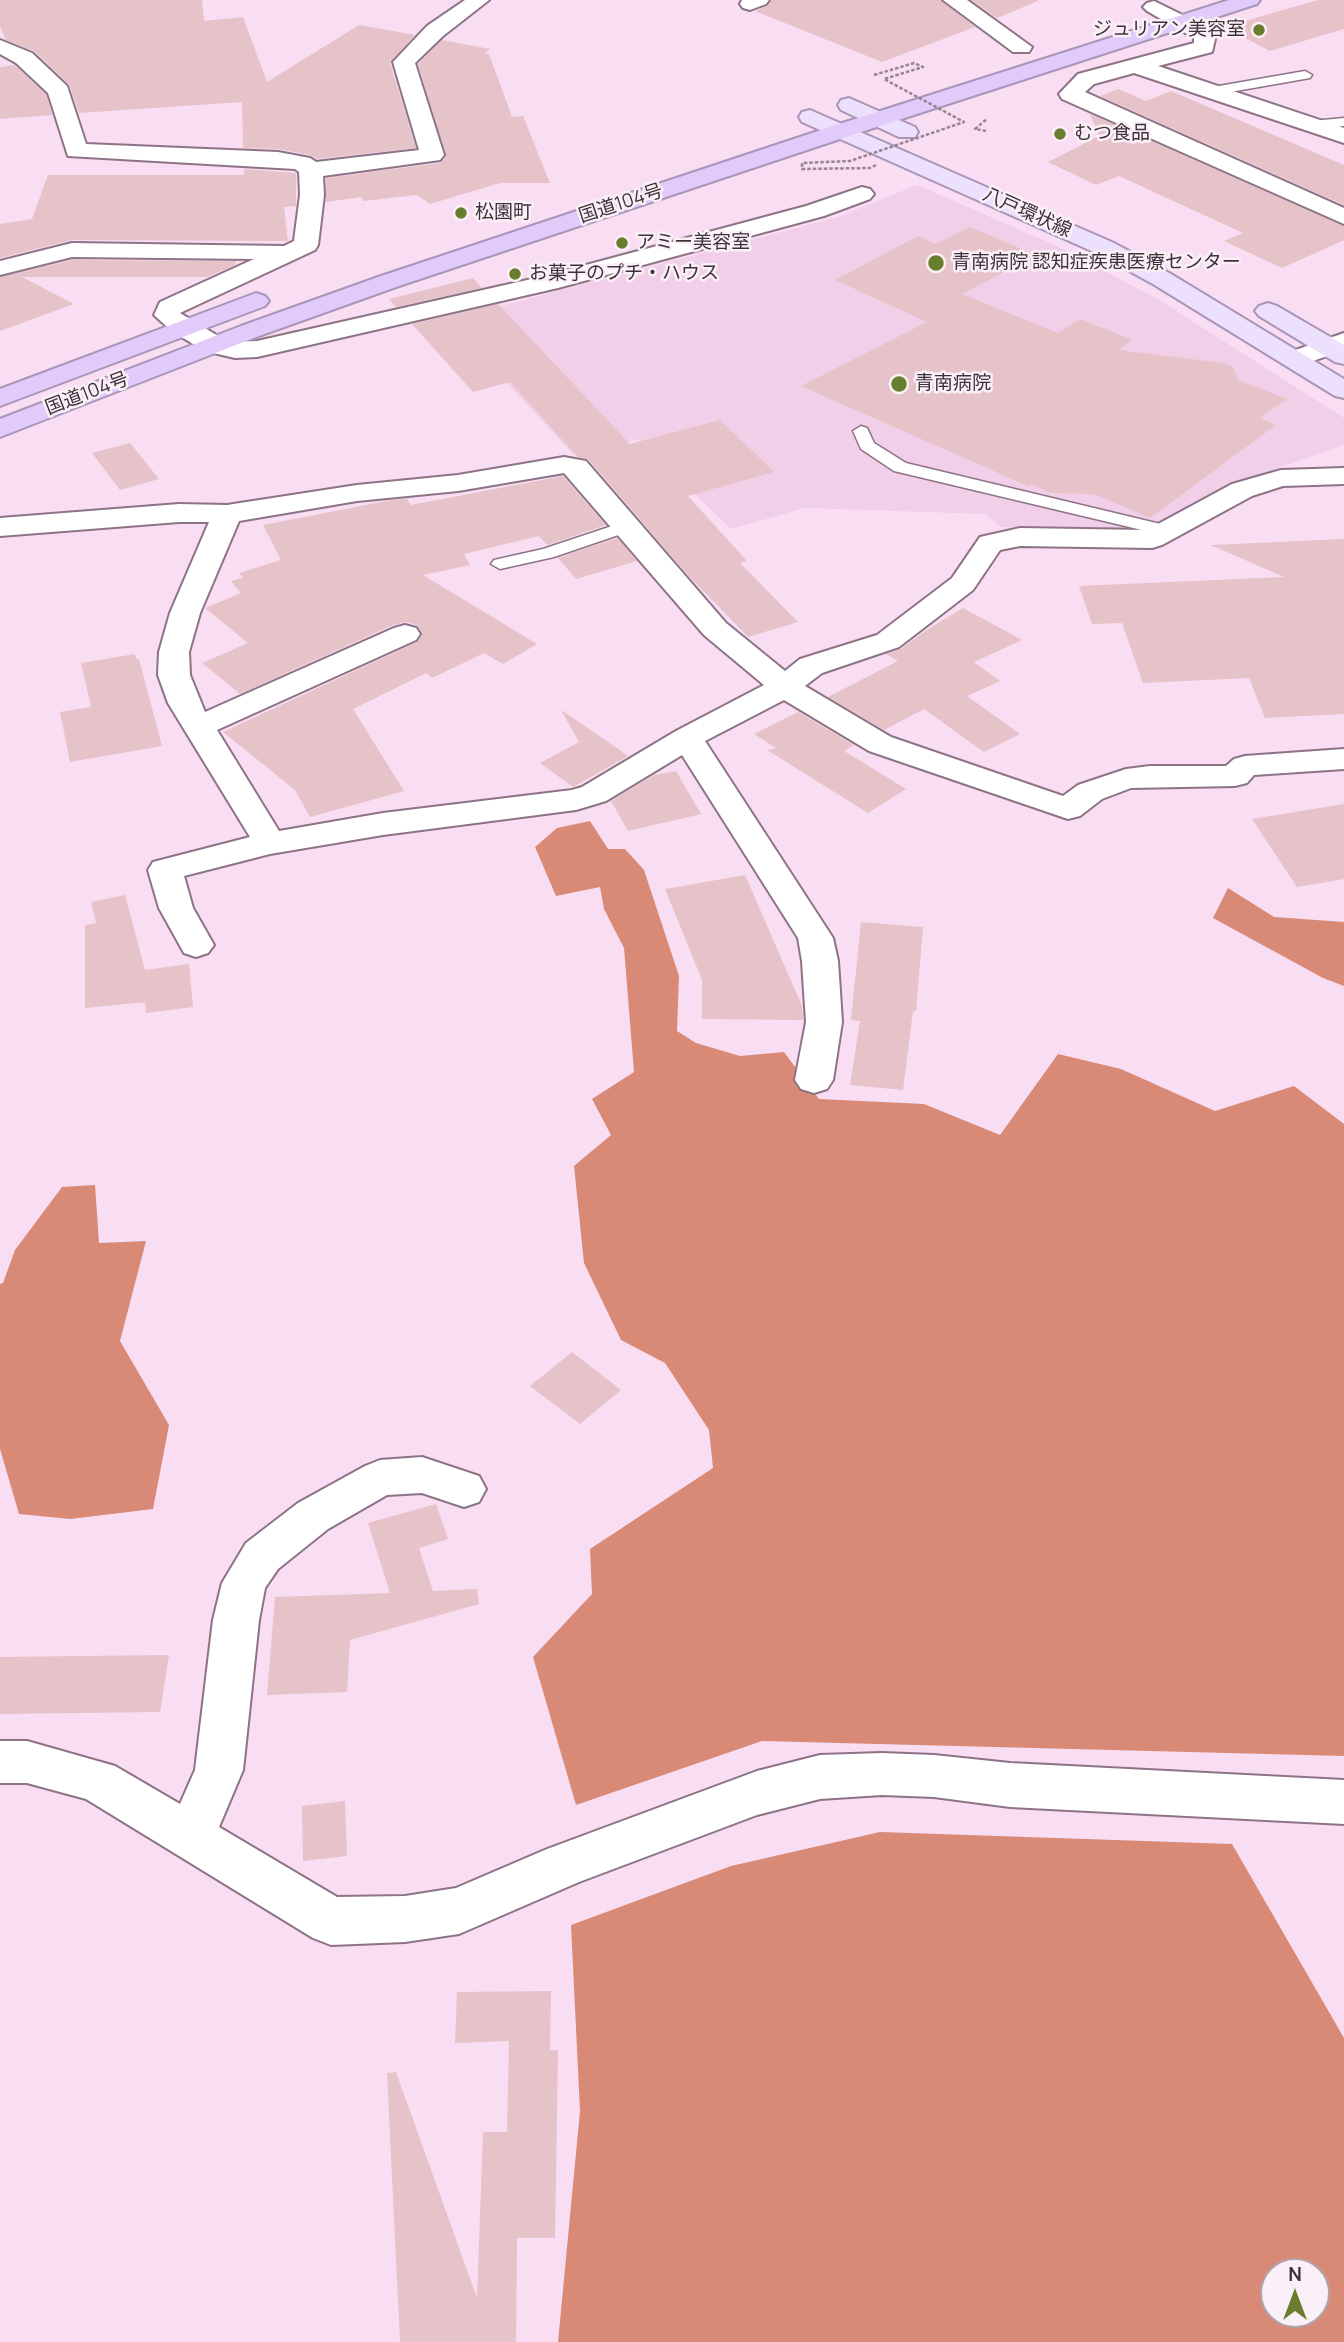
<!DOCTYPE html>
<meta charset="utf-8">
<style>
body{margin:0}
#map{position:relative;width:1344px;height:2342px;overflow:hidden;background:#f9ddf2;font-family:Manrope,sans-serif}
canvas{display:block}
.north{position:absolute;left:1260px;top:2258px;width:70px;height:70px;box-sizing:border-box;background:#fcf0f8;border:2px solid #b0a4ac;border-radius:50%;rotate:0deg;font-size:19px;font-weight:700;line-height:28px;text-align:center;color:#3d323a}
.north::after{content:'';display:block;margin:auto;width:24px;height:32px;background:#687d2e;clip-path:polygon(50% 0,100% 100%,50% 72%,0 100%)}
</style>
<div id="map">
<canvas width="1344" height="2342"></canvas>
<div class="north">N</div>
</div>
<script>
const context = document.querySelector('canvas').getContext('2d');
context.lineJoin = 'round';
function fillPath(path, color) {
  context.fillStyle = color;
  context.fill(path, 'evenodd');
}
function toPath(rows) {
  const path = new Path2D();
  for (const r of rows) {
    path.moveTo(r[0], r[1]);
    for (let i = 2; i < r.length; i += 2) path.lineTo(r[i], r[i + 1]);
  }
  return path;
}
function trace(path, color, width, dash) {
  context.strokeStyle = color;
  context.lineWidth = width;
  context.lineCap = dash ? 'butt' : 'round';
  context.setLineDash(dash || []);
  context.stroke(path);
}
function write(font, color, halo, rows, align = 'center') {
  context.font = font + ' Manrope,"Noto Sans JP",sans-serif';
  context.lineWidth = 5;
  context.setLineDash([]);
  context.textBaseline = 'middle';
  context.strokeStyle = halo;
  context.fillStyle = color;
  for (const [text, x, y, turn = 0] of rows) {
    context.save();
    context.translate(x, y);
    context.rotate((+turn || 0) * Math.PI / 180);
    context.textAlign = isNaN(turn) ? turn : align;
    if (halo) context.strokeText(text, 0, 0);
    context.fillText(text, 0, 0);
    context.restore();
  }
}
const built = toPath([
 [917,185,1057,246,1156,298,1344,418,1344,445,1229,485,1189,512,1140,530,1001,527,985,514,805,508,731,529,638,439,574,455,448,320,838,217]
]);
const forest = toPath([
 [590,821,608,849,625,849,644,870,679,976,677,1031,696,1043,740,1056,784,1052,819,1099,924,1104,1000,1135,1058,1054,1121,1069,1215,1111,1294,1086,1344,1124,1344,1756,762,1741,576,1805,533,1657,592,1594,590,1549,713,1468,709,1430,665,1363,621,1340,584,1263,574,1166,611,1135,592,1099,634,1072,624,948,604,909,600,887,556,896,535,847,557,828],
 [1228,888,1274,917,1344,922,1344,986,1323,978,1213,918],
 [95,1185,99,1243,146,1241,120,1341,169,1425,153,1509,70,1519,19,1514,0,1449,0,1284,3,1283,15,1250,62,1187],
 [880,1832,1232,1844,1344,2038,1344,2342,558,2342,580,2111,571,1925,731,1866],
 [1274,2272,1316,2272,1316,2314,1274,2314]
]);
const building = toPath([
 [0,0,202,0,204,21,243,17,267,82,359,25,415,35,390,63,416,148,317,159,310,155,278,149,243,148,242,102,79,113,69,84,34,51,6,40,0,26],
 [772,0,940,0,975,27,882,62,755,11,767,6],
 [971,0,1038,0,1038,1,997,18],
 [1318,0,1344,0,1344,29,1270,51,1224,27],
 [442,40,490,49,485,53,489,54,512,117,523,116,550,183,500,183,430,204,417,195,363,201,361,197,326,202,326,178,440,163,446,157,418,64],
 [14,65,46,94,52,115,0,119,0,67],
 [1118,89,1146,101,1171,91,1344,165,1344,205,1100,96],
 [1090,114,1344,226,1344,240,1282,268,1224,241,1243,233,1119,176,1096,185,1048,162,1099,136],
 [244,169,296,173,296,206,284,207,288,241,72,240,0,258,0,224,32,219,48,175,244,175],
 [970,227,1036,255,962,294,1058,333,1080,319,1133,340,1118,350,1224,363,1233,367,1238,380,1287,399,1260,418,1276,425,1150,518,1094,494,1050,493,1031,484,1028,486,801,386,927,322,835,280,918,236,936,244],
 [72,260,236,261,235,265,207,277,22,277,74,304,0,331,0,277],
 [473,278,482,288,396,307,389,299],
 [498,304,630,444,720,420,774,472,688,496,747,561,740,563,798,622,748,637,687,574,588,459,578,457,510,382,473,392,412,324],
 [130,443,159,479,120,490,92,453],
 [563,476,606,525,547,545,539,536,464,554,470,565,423,575,537,644,503,664,484,653,432,678,426,673,353,709,404,791,310,817,295,790,223,732,417,642,422,635,417,625,406,622,393,625,240,694,202,663,248,643,205,608,241,593,231,581,243,578,239,573,281,560,263,525,392,500,407,499,411,505],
 [617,538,637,561,576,579,558,558],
 [1344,539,1344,714,1265,718,1249,678,1143,683,1122,623,1092,624,1079,586,1284,577,1211,545],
 [963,608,1022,640,974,662,1000,681,967,696,1020,734,984,752,924,709,884,730,828,697,898,661,886,654,901,649,925,631],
 [135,654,136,659,139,659,162,746,70,762,60,712,91,707,81,663],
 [561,710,598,735,628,756,573,787,540,763,579,742],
 [798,712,854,745,844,751,906,789,868,813,767,750,776,748,754,734],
 [676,771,701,814,628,831,611,801,654,775],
 [1344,804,1344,879,1297,887,1252,819],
 [745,875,802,1006,803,1020,702,1019,702,980,665,889],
 [125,895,145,970,189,964,193,1007,146,1013,145,1002,85,1008,85,925,96,923,91,902],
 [861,922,923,927,916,1011,913,1011,903,1090,850,1085,860,1021,851,1020],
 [572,1352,621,1390,580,1424,530,1386],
 [436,1504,448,1539,419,1548,433,1591,477,1589,479,1604,350,1640,347,1692,267,1695,275,1597,390,1593,368,1523],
 [169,1655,160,1712,0,1714,0,1657],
 [345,1801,347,1856,303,1861,302,1806],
 [551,1991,550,2050,558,2050,555,2238,517,2238,516,2342,400,2342,387,2073,396,2072,477,2298,483,2132,507,2132,509,2041,455,2043,457,1992]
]);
const path = toPath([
 [986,131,975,129,987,119]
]);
const lane = toPath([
 [1305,71,1312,75,1310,78,1213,95,1206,91,1213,87,1305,71],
 [1344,118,1344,126,1312,129,1305,125,1312,121,1344,118],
 [861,426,867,428,874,443,906,463,1173,527,1176,531,1167,536,894,471,861,449,853,431,861,426],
 [627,521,633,522,636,526,633,530,554,557,500,569,491,564,494,560,543,549,627,521]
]);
const street = toPath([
 [465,0,489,0,443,36,415,63,444,155,440,160,323,176,324,195,318,245,315,250,180,313,223,339,235,342,257,341,545,276,806,206,862,187,870,189,874,194,870,199,824,216,558,288,257,357,235,358,205,351,173,332,154,315,160,302,254,259,72,257,0,275,0,261,72,243,284,246,294,241,300,195,299,172,295,169,68,156,48,93,16,63,0,54,0,40,32,53,67,86,86,144,278,152,310,158,316,162,419,150,393,62,427,26,465,0],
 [742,0,769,0,766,4,750,10,743,8,740,4,742,0],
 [943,0,967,0,1032,47,1029,52,1013,52,943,0],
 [1154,1,1213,30,1216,35,1212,52,1158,66,1344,128,1344,143,1134,73,1094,84,1085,92,1344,208,1344,224,1062,99,1059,94,1078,74,1194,43,1194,38,1147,11,1143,7,1147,3,1154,1],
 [1344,333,1344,350,1296,367,1287,365,1283,359,1287,353,1344,333],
 [564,457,586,461,726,623,785,671,800,659,877,635,952,578,980,537,1020,528,1147,530,1232,484,1281,470,1344,468,1344,484,1283,486,1252,496,1162,545,1152,548,1020,546,1000,550,973,590,899,647,822,673,805,686,891,737,1063,796,1078,785,1126,769,1150,766,1226,766,1234,759,1245,756,1344,749,1344,769,1254,775,1247,783,1235,786,1131,788,1102,799,1080,816,1068,819,869,751,784,700,705,741,833,938,838,961,842,1022,833,1080,827,1089,814,1093,801,1089,795,1080,806,1022,802,961,798,938,682,755,606,801,576,810,383,835,270,854,184,876,193,908,214,945,208,953,196,957,184,953,159,908,148,870,153,862,250,837,168,703,158,675,159,652,170,613,209,522,179,522,0,536,0,518,179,504,227,505,357,485,458,475,564,457],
 [564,473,704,635,764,685,676,731,582,787,572,790,383,813,279,831,217,730,416,640,420,634,416,628,405,625,394,628,205,712,190,675,189,652,200,613,239,521,357,501,458,491,564,473],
 [422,1457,479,1476,486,1489,479,1502,464,1507,422,1493,387,1495,328,1529,278,1569,265,1588,259,1620,243,1770,219,1827,337,1897,405,1896,456,1888,547,1849,757,1771,820,1755,882,1753,934,1755,1010,1763,1344,1780,1344,1824,1010,1807,934,1797,882,1795,820,1799,757,1815,579,1882,459,1934,405,1942,331,1945,313,1938,86,1799,27,1783,0,1783,0,1741,27,1741,115,1766,180,1804,195,1770,213,1620,222,1583,246,1543,298,1503,365,1466,380,1460,422,1457]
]);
const primary = toPath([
 [849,98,915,127,918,132,915,137,899,137,841,110,838,105,841,100,849,98],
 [810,110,1114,243,1171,274,1344,379,1344,398,1335,396,1153,284,1096,253,802,122,799,117,802,112,810,110],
 [1268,303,1277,306,1344,345,1344,364,1335,362,1259,316,1255,311,1259,306,1268,303]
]);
const highway = toPath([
 [1229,0,1260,0,1257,4,849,136,399,286,259,336,0,437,0,419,241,326,381,276,833,126,1229,0],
 [256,293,265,296,269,301,265,306,0,406,0,389,256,293]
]);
const pathBridge = toPath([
 [874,75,914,63,923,67,884,79,964,122,850,161,802,163,802,169,870,168,876,165]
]);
const markers = [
 [1259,30,7,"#687d2e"],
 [1060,134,7,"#687d2e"],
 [461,213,7,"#687d2e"],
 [622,243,7,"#687d2e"],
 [936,263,9,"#687d2e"],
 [515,274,7,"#687d2e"],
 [899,384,9,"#687d2e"]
];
const farPoinames = [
 ["ジュリアン美容室",1245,30,"right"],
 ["むつ食品",1074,134],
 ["松園町",475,213],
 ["アミー美容室",636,243],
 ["青南病院 認知症疾患医療センター",952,263],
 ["お菓子のプチ・ハウス",529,274],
 ["青南病院",915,384]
];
const farStreetnames = [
 ["国道104号",621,204,-18],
 ["八戸環状線",1027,213,24],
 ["国道104号",87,394,-21]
];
fillPath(built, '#f2cfe9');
fillPath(forest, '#d88a77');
fillPath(building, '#e6c2c9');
trace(lane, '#8d7386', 3);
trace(street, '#8d7386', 4);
trace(primary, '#a895b7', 4);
trace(highway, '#a895b7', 4);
trace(path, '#978492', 2.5, [3.5, 2]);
fillPath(lane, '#fff');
fillPath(street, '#fff');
fillPath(primary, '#ede0fc');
fillPath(highway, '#e1cbfa');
trace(pathBridge, '#978492', 2.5, [3.5, 2]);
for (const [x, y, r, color] of markers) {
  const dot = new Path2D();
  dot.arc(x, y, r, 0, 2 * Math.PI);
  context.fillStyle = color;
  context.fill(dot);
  trace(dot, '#fcf0f8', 2.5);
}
write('19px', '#3d323a', '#fcf0f8', farPoinames, 'left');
write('19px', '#3d323a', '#fcf0f8', farStreetnames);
</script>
